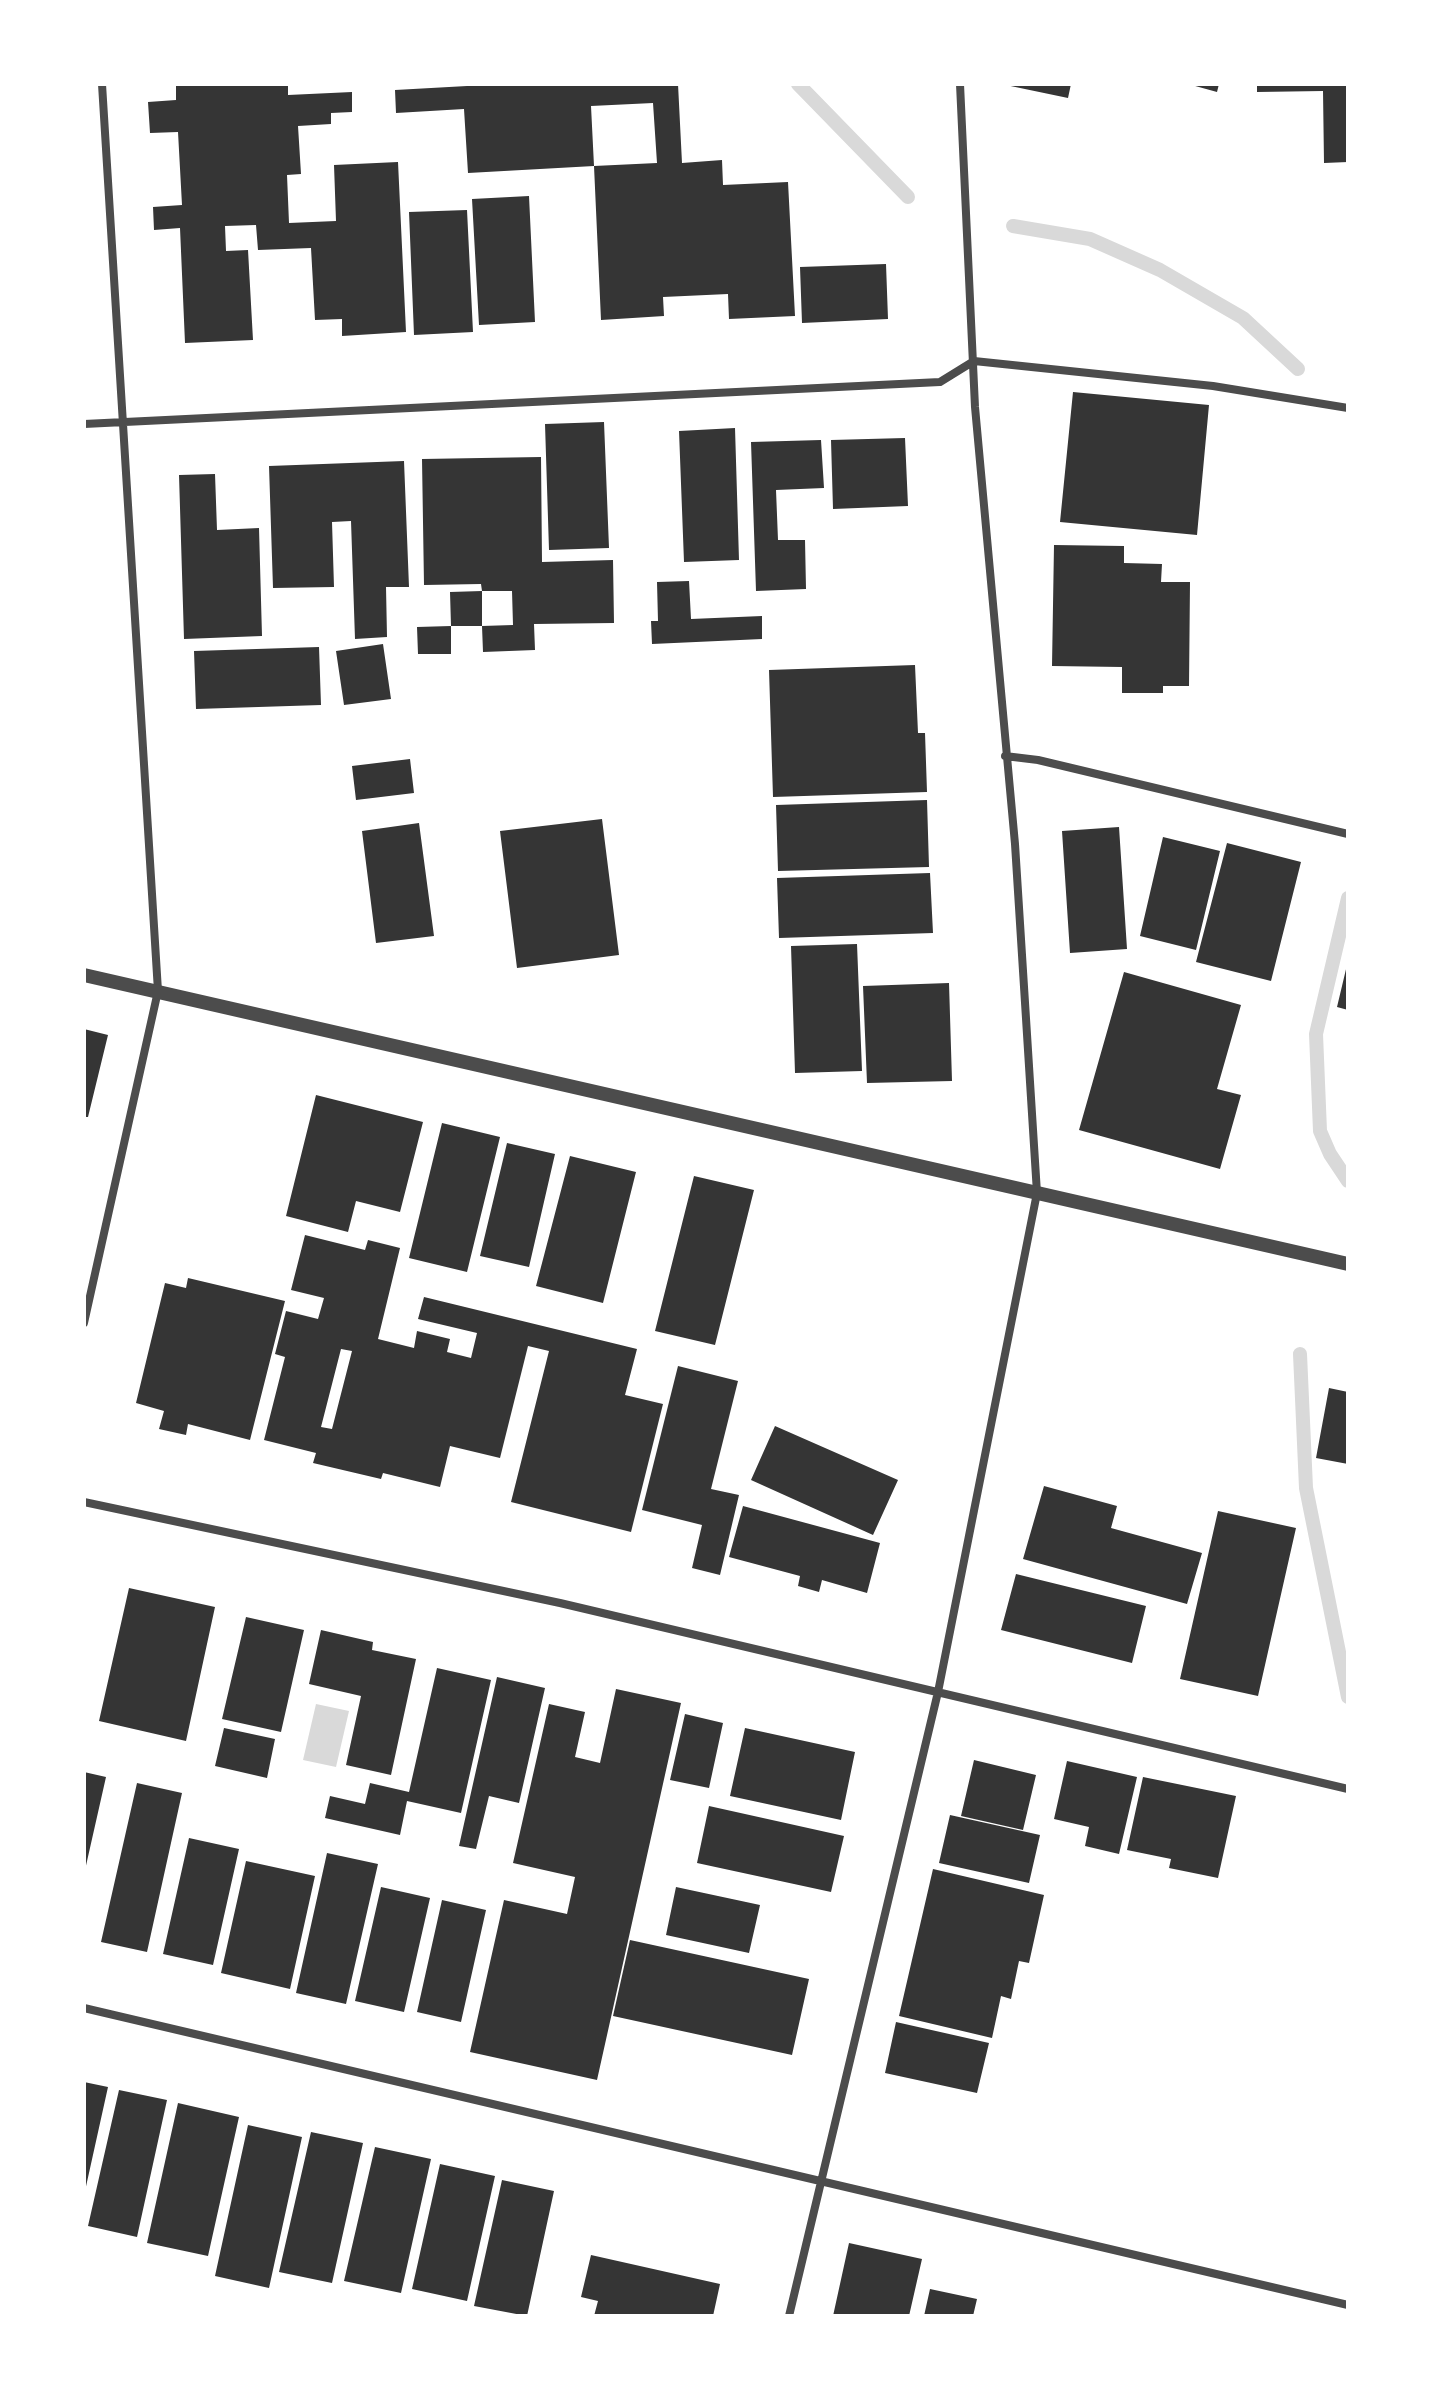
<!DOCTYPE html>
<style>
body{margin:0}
#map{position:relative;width:1432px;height:2400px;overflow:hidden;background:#fff;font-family:"Sofia Sans Condensed",sans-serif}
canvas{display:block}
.frame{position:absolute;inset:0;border:86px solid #fff;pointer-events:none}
</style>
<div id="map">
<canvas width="1432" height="2400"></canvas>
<div class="frame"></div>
</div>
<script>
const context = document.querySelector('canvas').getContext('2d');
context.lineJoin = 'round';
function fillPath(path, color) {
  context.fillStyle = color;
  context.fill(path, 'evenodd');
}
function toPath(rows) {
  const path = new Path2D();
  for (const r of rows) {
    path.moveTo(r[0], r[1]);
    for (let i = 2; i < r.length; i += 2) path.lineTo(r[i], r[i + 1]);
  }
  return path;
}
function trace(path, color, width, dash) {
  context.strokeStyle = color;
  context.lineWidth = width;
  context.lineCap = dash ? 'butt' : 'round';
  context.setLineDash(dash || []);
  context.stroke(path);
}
const water = toPath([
 [316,1704,349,1711,336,1767,303,1760]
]);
const stream = toPath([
 [798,84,908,197],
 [1013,226,1090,239,1160,270,1243,318,1298,369],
 [1348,898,1316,1034,1320,1131,1330,1154,1348,1181],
 [1300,1354,1306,1488,1348,1697]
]);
const building = toPath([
 [176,84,288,84,288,95,352,92,352,112,331,113,331,124,298,126,301,174,287,175,289,223,336,221,334,165,398,162,406,332,342,336,342,319,315,320,311,248,258,250,256,225,225,226,226,251,248,250,253,340,185,343,180,228,154,230,153,207,182,205,178,132,150,133,148,102,176,100],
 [503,84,678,84,682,163,722,160,723,185,788,182,795,316,729,319,728,294,663,297,664,316,601,320,594,166,468,173,464,109,396,113,395,90],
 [653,103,657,163,594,166,591,106],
 [1001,84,1071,84,1068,98],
 [1188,84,1219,84,1217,92],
 [1257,84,1348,84,1348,162,1324,163,1323,91,1257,92],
 [529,196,535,322,479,325,472,199],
 [467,210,473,332,414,335,409,212],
 [886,264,888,319,802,323,800,267],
 [1073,392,1209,405,1197,535,1060,522],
 [604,422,609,548,549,550,545,424],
 [735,428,739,560,684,562,679,431],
 [905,438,908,506,833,509,831,440],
 [821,440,824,488,776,490,778,540,805,540,806,589,756,591,751,442],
 [541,457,542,562,613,560,614,623,534,624,535,650,483,652,482,626,513,625,512,591,482,591,481,584,424,585,422,459],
 [404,461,409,587,386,587,387,637,355,639,351,521,332,522,334,587,273,588,269,466],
 [215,474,217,530,259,528,262,636,184,639,179,475],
 [1054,545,1124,546,1124,563,1162,564,1161,582,1190,582,1189,686,1163,686,1163,693,1122,693,1122,667,1052,666],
 [689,581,691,619,762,616,762,639,652,644,651,621,658,621,657,582],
 [482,591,482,626,451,626,451,654,418,654,417,627,451,626,450,592],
 [383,644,391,699,344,705,336,651],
 [319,647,321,705,196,709,194,651],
 [915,665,918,733,925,733,927,792,773,797,769,670],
 [410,759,414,793,356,800,352,766],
 [927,800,929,867,778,871,776,805],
 [602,819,619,955,517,968,500,831],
 [419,823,434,936,376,943,362,831],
 [1119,827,1127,949,1070,953,1062,831],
 [1163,837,1220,851,1196,950,1140,936],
 [1227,843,1301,862,1271,981,1196,962],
 [930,873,933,933,779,938,777,878],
 [857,944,862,1071,795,1073,791,946],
 [1347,965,1348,965,1348,1010,1337,1007],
 [1124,972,1241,1005,1217,1089,1241,1095,1220,1169,1079,1130],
 [949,983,952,1081,867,1083,863,986],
 [84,1029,108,1035,88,1117,84,1117],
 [316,1095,423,1122,400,1212,356,1201,348,1232,286,1216],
 [442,1123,500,1137,467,1272,409,1258],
 [507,1143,555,1154,529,1267,480,1256],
 [570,1156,636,1172,603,1303,536,1286],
 [694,1176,754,1190,715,1345,655,1331],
 [305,1235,365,1250,368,1240,400,1248,378,1339,414,1348,417,1331,450,1339,447,1352,471,1358,477,1333,418,1319,424,1297,637,1349,625,1395,663,1404,631,1532,511,1502,549,1351,528,1346,500,1458,450,1446,440,1487,383,1473,381,1479,313,1463,316,1453,264,1440,285,1357,275,1354,286,1311,318,1319,324,1298,291,1290],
 [341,1349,352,1351,332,1429,321,1427],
 [188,1278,285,1301,250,1440,188,1424,186,1435,159,1429,164,1411,136,1403,165,1283,186,1288],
 [678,1366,738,1381,711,1489,739,1495,720,1575,692,1568,702,1525,642,1510],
 [1329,1388,1348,1392,1348,1464,1316,1458],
 [775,1426,898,1480,873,1535,751,1480],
 [1044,1486,1117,1506,1111,1528,1202,1553,1187,1604,1023,1559],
 [743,1506,880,1543,867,1593,822,1580,819,1592,798,1586,800,1576,729,1557],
 [1218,1511,1296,1528,1258,1696,1180,1679],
 [1016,1574,1146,1606,1132,1663,1001,1630],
 [129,1588,215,1607,186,1741,99,1721],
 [246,1617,304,1630,281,1732,222,1719],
 [321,1630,373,1642,372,1650,416,1659,391,1775,346,1765,361,1696,309,1684],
 [437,1668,491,1680,461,1813,407,1801,400,1835,325,1818,330,1796,365,1804,370,1783,409,1792],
 [497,1677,545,1688,519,1803,489,1796,476,1849,459,1846],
 [616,1689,681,1703,597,2080,470,2052,504,1900,567,1914,575,1877,513,1863,549,1704,585,1712,575,1757,600,1763],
 [685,1714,723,1723,709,1788,670,1780],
 [224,1728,275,1739,267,1778,215,1766],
 [745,1728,855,1752,841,1820,730,1796],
 [974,1760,1036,1775,1023,1830,961,1816],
 [1067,1761,1137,1777,1119,1854,1085,1846,1089,1827,1054,1819],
 [84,1772,106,1777,85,1870,84,1870],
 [1143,1777,1236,1796,1218,1878,1169,1868,1171,1859,1127,1850],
 [137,1783,182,1793,147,1952,101,1942],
 [709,1806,844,1836,831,1892,697,1863],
 [950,1815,1040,1835,1029,1883,939,1863],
 [189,1838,239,1849,213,1965,163,1954],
 [327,1853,378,1864,346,2004,296,1993],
 [246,1861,315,1876,290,1989,221,1973],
 [933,1869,1044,1895,1029,1963,1019,1961,1011,1999,1001,1996,992,2038,899,2016],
 [381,1887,430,1898,404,2012,355,2001],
 [676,1887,760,1905,749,1953,666,1935],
 [442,1900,486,1910,461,2022,417,2012],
 [630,1940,809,1979,792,2055,613,2016],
 [896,2022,989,2043,977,2093,885,2073],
 [84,2082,108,2087,85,2191,84,2190],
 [119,2090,167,2100,137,2237,88,2226],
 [178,2103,239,2117,208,2256,147,2243],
 [248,2125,302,2137,269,2288,215,2276],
 [311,2132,363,2143,332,2283,279,2272],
 [375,2147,431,2159,401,2293,344,2281],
 [440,2164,495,2176,467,2301,412,2289],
 [502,2180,554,2191,527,2316,474,2306],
 [849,2243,922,2259,909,2316,833,2316],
 [591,2255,720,2284,713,2316,594,2316,598,2301,581,2297],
 [930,2289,977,2299,973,2316,924,2316]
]);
const minor = toPath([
 [84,424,940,382,974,361,1213,386,1348,408],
 [1005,756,1038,760,1348,834],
 [84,1323,158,991,102,84],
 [84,1502,560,1603,1348,1789],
 [84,2008,1348,2305],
 [789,2316,938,1692,1037,1193,1015,844,975,407,960,84]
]);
const tertiary = toPath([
 [84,975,1348,1264]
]);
fillPath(water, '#d9d9d9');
trace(stream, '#d9d9d9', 14);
fillPath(building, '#353535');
trace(minor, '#4c4c4c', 8);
trace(tertiary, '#4c4c4c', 14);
</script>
